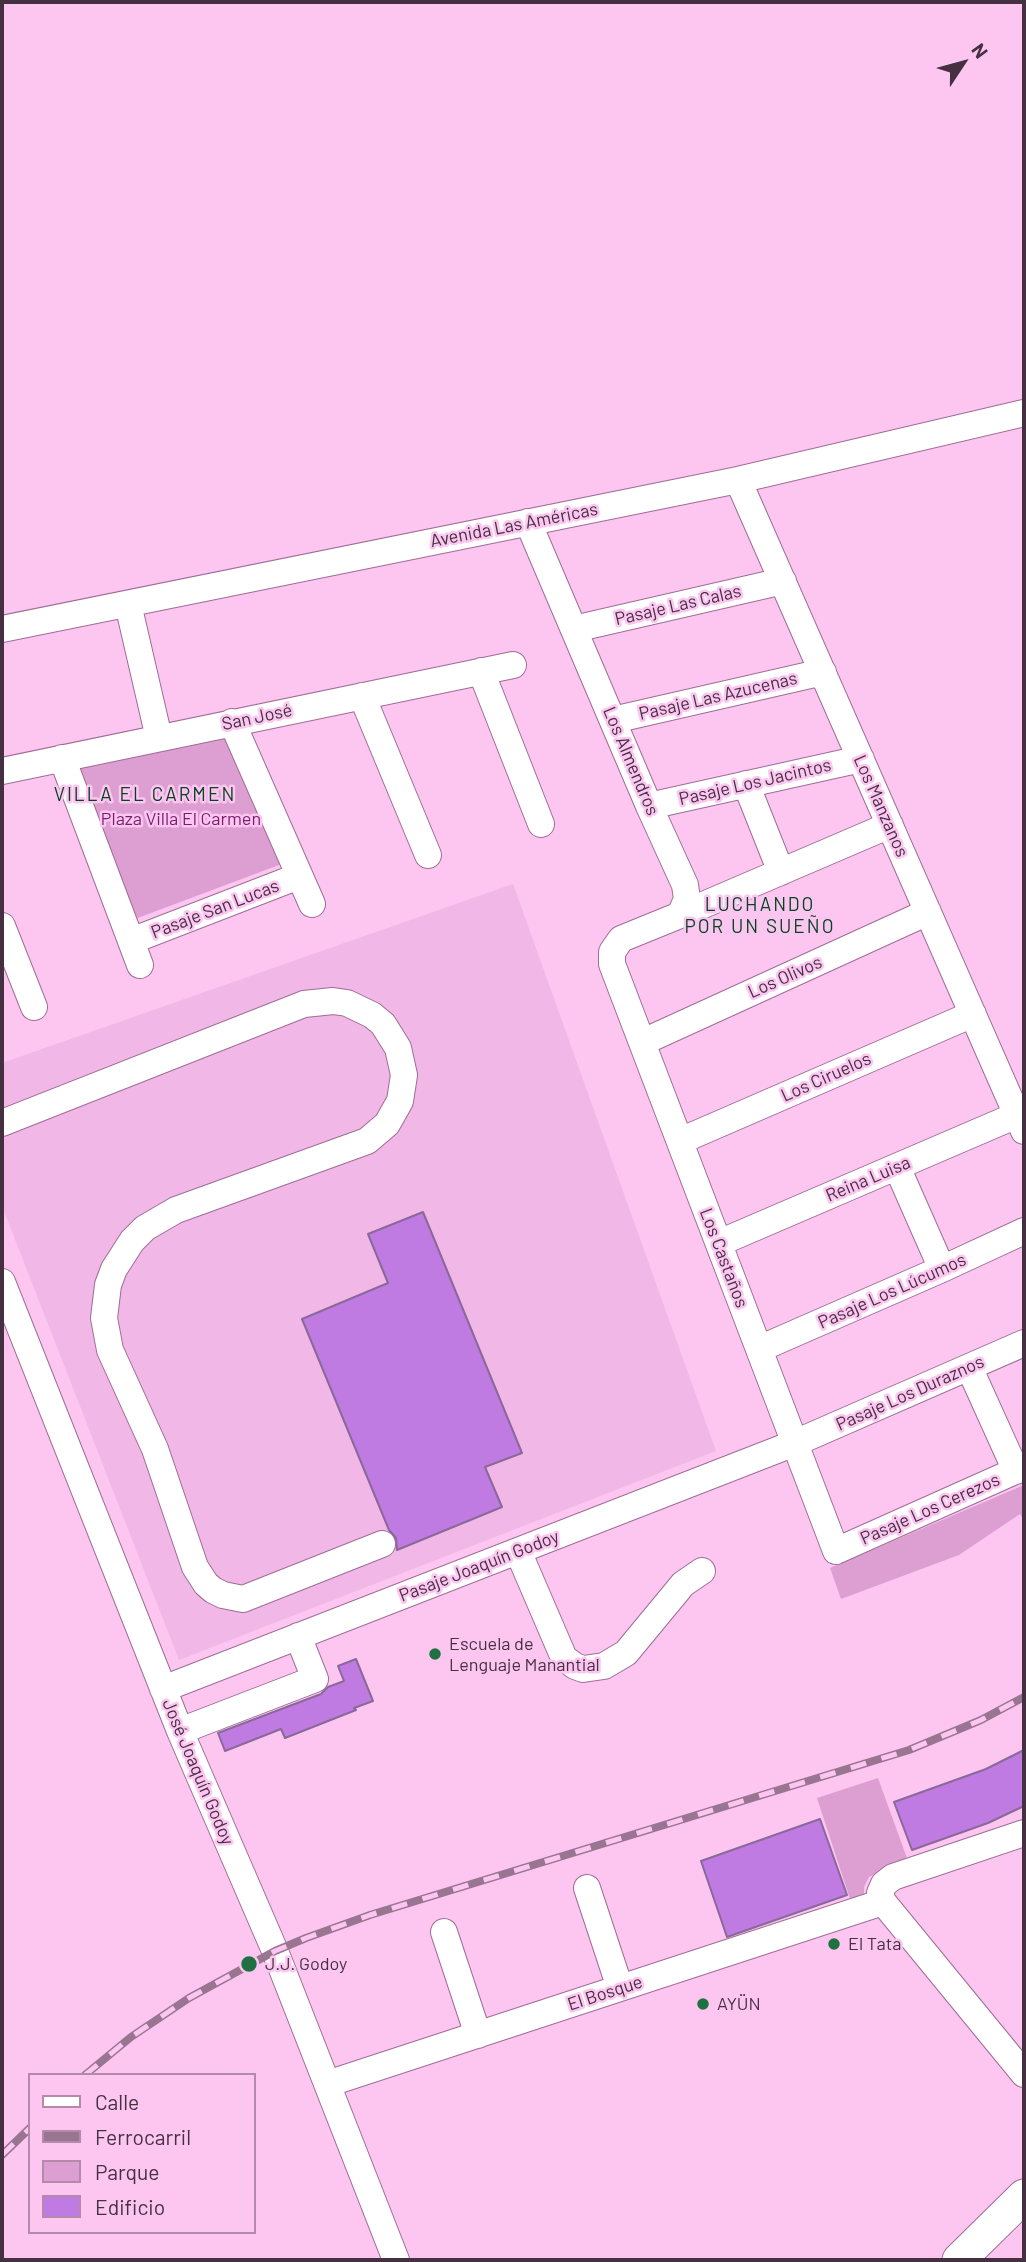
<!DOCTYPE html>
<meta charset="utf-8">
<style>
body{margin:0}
#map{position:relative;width:1026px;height:2262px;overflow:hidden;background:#fcc6f1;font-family:Barlow,sans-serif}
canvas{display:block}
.frame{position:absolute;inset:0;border:4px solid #453041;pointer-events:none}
.legend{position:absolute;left:28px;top:2073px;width:228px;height:161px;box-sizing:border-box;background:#fcc6f1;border:2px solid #b38aab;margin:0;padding:9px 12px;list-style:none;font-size:21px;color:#453041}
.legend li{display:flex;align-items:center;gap:14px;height:35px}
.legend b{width:35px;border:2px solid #b38aab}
.north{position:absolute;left:928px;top:28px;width:70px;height:70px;-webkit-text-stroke:5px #fcc6f1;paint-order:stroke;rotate:54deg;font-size:19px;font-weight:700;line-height:28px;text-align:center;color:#453041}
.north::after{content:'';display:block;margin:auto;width:24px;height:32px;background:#453041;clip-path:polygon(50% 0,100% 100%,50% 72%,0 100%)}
</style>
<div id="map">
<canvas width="1026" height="2262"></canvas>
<div class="frame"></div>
<ul class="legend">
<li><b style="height:9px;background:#fff"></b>Calle</li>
<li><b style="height:9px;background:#997592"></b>Ferrocarril</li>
<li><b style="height:19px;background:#dd9fd1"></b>Parque</li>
<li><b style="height:19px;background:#c07be3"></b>Edificio</li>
</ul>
<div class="north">N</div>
</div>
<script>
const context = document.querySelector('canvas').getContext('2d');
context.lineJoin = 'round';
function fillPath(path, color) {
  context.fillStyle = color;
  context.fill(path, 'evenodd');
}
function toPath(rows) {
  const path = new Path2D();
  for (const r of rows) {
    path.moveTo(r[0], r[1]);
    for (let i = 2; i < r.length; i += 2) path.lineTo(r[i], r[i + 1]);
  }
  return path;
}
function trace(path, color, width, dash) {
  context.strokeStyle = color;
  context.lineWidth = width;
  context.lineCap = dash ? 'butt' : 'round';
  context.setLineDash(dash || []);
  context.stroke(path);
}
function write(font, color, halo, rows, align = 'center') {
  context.font = font + ' Barlow,sans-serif';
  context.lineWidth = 5;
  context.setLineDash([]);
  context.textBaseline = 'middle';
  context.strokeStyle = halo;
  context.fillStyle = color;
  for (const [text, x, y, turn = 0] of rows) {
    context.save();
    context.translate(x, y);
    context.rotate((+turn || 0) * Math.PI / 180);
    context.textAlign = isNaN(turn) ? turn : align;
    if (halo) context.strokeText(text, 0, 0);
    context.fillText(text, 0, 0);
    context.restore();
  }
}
const built = toPath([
 [513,884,716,1451,179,1660,2,1206,2,1063]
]);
const green = toPath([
 [233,728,287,862,135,919,73,763],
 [1024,1485,1024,1521,1020,1514,959,1555,841,1599,830,1568],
 [878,1778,908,1861,869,1877,864,1887,864,1898,851,1902,817,1798]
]);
const building = toPath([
 [423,1212,522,1453,485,1467,502,1507,397,1550,396,1538,389,1530,302,1319,388,1283,368,1234,423,1212],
 [356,1659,373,1701,354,1708,356,1710,285,1738,281,1729,225,1751,218,1733,321,1694,328,1687,344,1681,338,1666,356,1659],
 [1024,1750,1024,1806,988,1823,912,1850,894,1802,986,1769,1024,1750],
 [820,1819,847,1895,727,1937,701,1861,820,1819]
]);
const minor = toPath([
 [738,480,1024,1131],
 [528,522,649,806,685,885,687,899,680,915,621,939,612,952,612,964,836,1551,1024,1467],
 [128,604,159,738],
 [2,629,738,480,1024,413],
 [574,629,783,581],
 [481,671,541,824],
 [362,696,428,855],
 [613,720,823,672],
 [232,722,312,904],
 [62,758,140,965],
 [2,771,513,665],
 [746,784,781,872],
 [649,806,861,759],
 [680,915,890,825],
 [2,926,34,1007],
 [131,941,299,876],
 [643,1042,928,912],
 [2,1123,304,1004,333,1001,347,1003,372,1015,383,1024,398,1048,404,1075,400,1101,387,1124,367,1141,176,1210,145,1228,132,1241,114,1269,108,1285,104,1318,110,1350,155,1449,195,1567,206,1584,213,1590,223,1595,243,1599,382,1544],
 [680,1141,973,1014],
 [897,1167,942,1269],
 [719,1243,1017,1115],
 [2,1282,180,1731,275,1951,396,2260],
 [759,1349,942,1269,1024,1231],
 [969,1367,1016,1471],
 [518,1551,564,1658,575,1666,583,1669,604,1666,626,1653,683,1584,702,1571],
 [163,1689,795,1443,1024,1343],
 [180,1731,315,1679,298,1636],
 [1024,1833,893,1877,884,1884,880,1893,883,1902,1024,2074],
 [587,1888,620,1988],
 [444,1932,478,2035],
 [327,2084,883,1902]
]);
const major = toPath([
 [959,2260,1024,2196]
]);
const rail = toPath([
 [85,2075,131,2037,189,1998,275,1951,306,1938,370,1915,909,1750,981,1720,1024,1697],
 [2,2155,30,2128]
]);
const markers = [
 [435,1654,7,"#207142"],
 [834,1944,7,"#207142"],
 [249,1964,9,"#207142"],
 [703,2004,7,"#207142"]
];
const streetNames = [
 ["Avenida Las Américas",514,525,-11],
 ["Pasaje Las Calas",678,605,-13],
 ["Pasaje Las Azucenas",718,696,-13],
 ["San José",257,717,-12],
 ["Los Almendros",631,761,67],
 ["Pasaje Los Jacintos",755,782,-13],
 ["Los Manzanos",881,806,66],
 ["Pasaje San Lucas",215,909,-21],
 ["Los Olivos",785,977,-24],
 ["Los Ciruelos",826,1077,-24],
 ["Reina Luisa",868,1179,-23],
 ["Los Castaños",724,1258,69],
 ["Pasaje Los Lúcumos",892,1291,-24],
 ["Pasaje Los Duraznos",910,1393,-24],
 ["Pasaje Los Cerezos",930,1509,-24],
 ["Pasaje Joaquín Godoy",479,1566,-21],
 ["José Joaquín Godoy",198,1772,67],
 ["El Bosque",605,1993,-18]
];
const parkNames = [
 ["Plaza Villa El Carmen",181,819]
];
const poiNames = [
 ["Escuela de",449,1644],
 ["Lenguaje Manantial",449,1665],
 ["El Tata",848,1944],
 ["J.J. Godoy",265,1964],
 ["AYÜN",717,2004]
];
const neighbourhoodNames = [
 ["VILLA EL CARMEN",145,795],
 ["LUCHANDO",760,905],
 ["POR UN SUEÑO",760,927]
];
fillPath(built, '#f1b7e6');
fillPath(green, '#dd9fd1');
fillPath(building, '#c07be3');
trace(building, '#89699a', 2);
trace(minor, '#9e6d95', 28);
trace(major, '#9e6d95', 35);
trace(minor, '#fff', 26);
trace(major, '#fff', 33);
trace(rail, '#997592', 8);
trace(rail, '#fcc6f1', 5, [16]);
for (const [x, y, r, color] of markers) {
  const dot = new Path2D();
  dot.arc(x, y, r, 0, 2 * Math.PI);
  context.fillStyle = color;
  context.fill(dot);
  trace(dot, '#fcc6f1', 2.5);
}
write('18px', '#453041', '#fcc6f1', streetNames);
write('18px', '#781e6d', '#fcc6f1', parkNames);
write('18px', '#453041', '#fcc6f1', poiNames, 'left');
context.letterSpacing = '2px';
write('19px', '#074222', '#fcc6f1', neighbourhoodNames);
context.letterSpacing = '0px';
</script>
